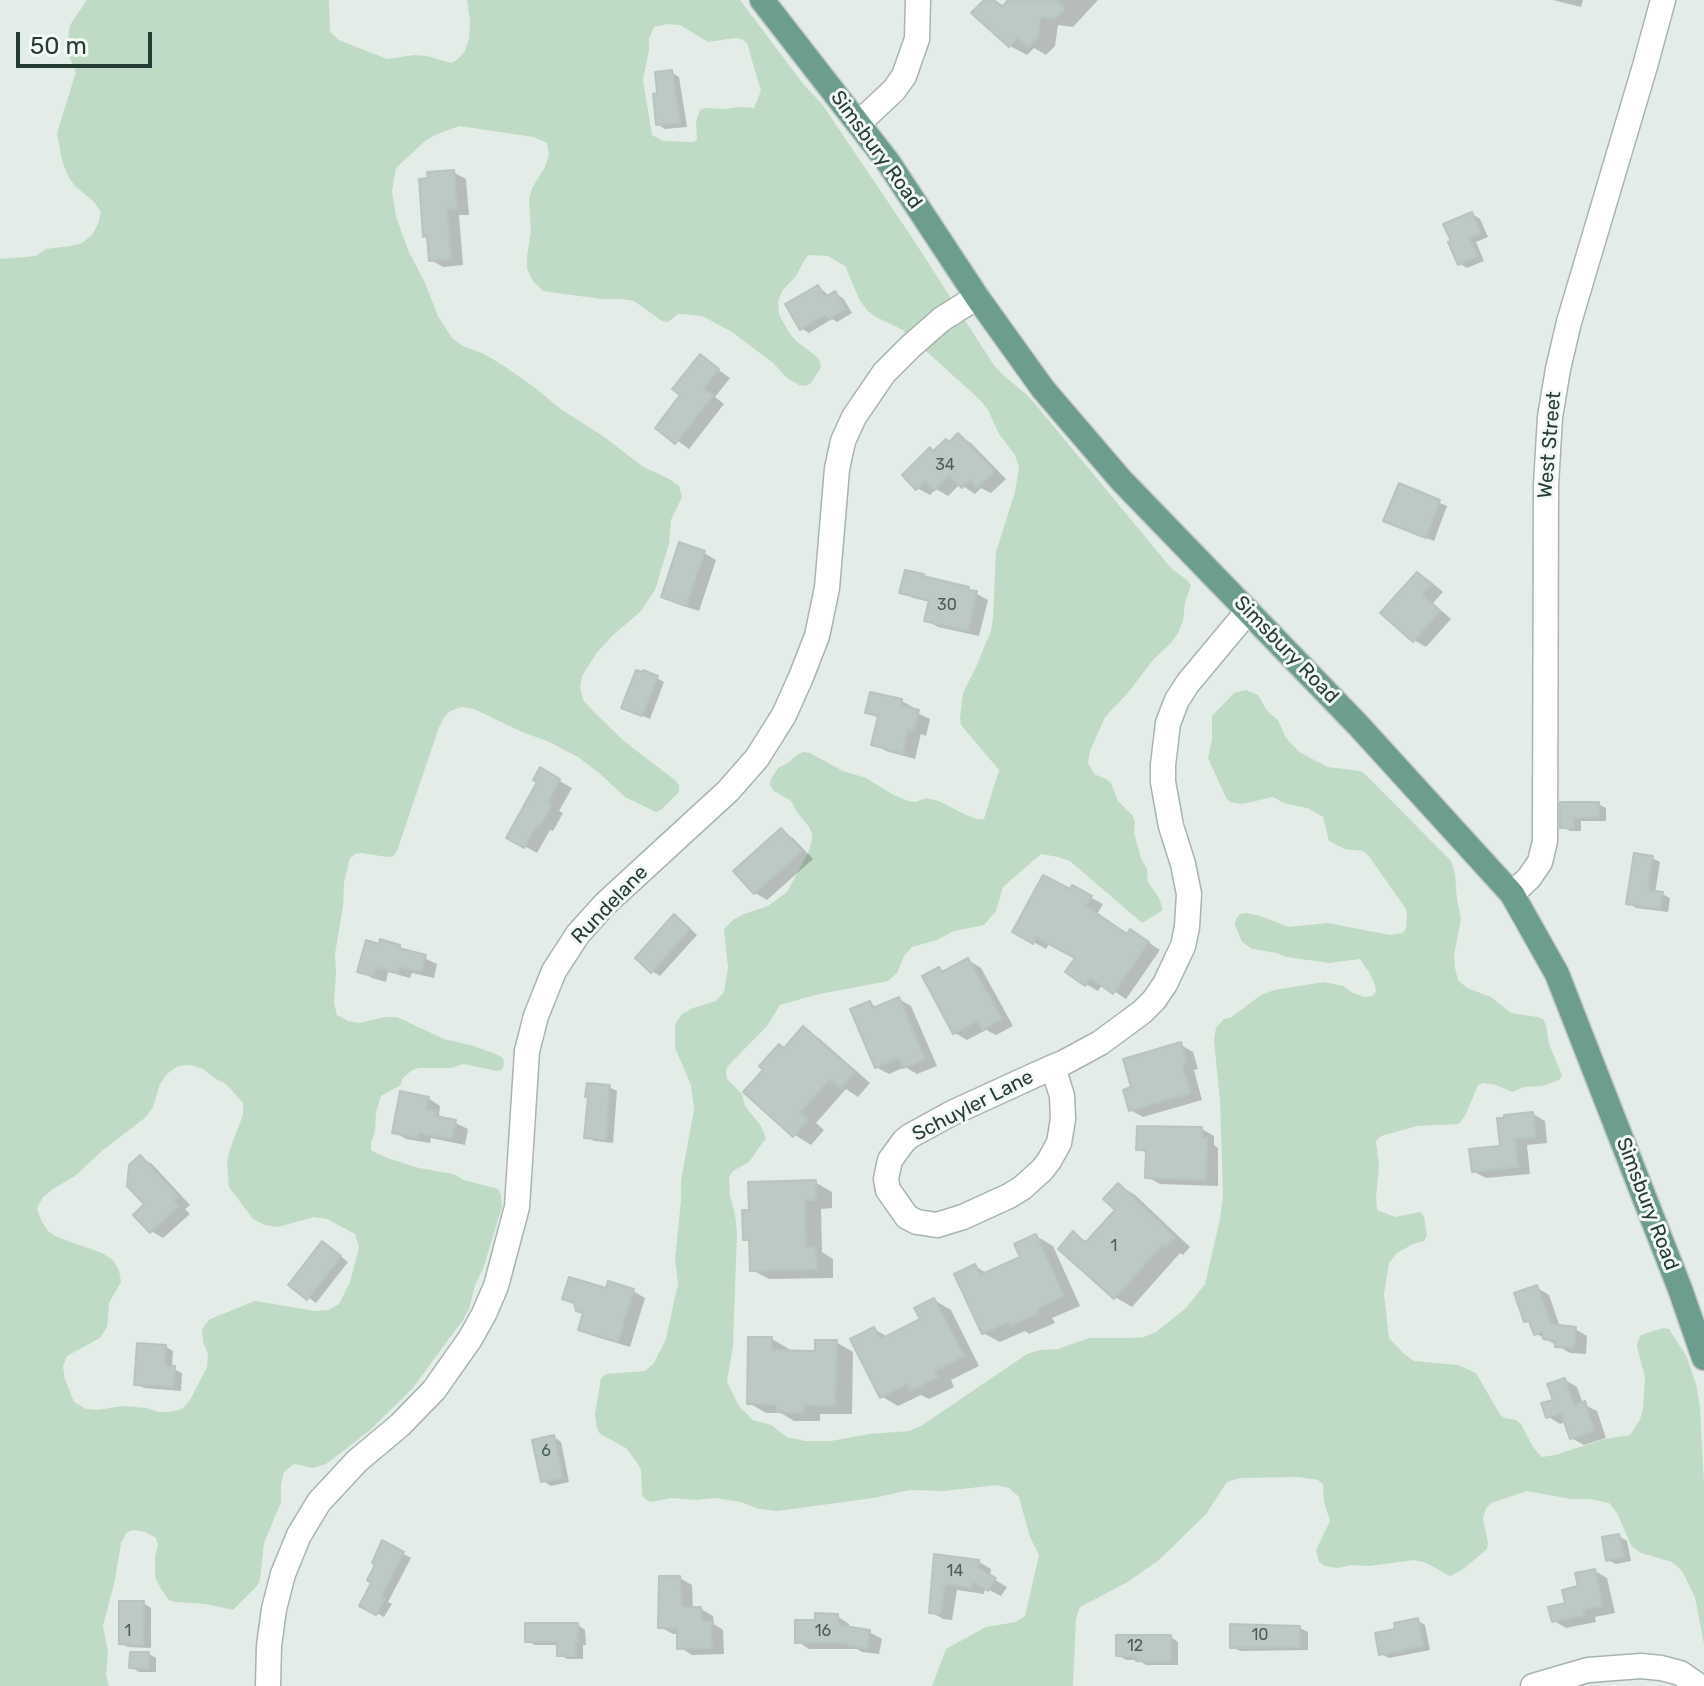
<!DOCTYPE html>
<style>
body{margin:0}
#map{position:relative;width:1704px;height:1686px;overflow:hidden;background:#e4ece8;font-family:Rubik,sans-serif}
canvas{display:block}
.scale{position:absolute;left:16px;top:32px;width:136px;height:36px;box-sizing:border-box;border:4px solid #253c35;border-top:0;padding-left:10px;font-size:24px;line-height:28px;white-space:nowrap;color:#253c35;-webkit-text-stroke:6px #f4f9f6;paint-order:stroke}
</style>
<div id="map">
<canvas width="1704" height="1686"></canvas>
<div class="scale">50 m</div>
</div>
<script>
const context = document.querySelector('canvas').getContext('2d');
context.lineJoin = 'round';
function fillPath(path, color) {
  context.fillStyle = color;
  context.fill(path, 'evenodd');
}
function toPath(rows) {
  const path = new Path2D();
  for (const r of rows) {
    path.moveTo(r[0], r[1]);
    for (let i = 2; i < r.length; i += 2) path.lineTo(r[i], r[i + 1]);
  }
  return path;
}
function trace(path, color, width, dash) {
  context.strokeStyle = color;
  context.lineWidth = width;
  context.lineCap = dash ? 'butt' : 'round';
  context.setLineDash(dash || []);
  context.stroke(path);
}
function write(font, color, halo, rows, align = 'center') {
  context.font = font + ' Rubik,sans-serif';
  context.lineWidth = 6;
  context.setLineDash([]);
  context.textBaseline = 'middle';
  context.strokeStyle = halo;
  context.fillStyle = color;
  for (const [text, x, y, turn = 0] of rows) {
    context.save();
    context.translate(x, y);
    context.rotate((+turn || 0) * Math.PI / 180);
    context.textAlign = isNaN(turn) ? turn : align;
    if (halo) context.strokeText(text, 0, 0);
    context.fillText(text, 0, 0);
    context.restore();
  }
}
const green = toPath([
 [87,0,329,0,330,32,339,40,387,59,414,55,427,56,451,63,457,60,465,51,469,39,470,21,467,0,740,0,804,85,822,104,915,242,993,364,1002,374,1027,395,1036,405,1171,568,1187,580,1191,585,1185,603,1183,621,1178,633,1171,643,1153,660,1127,694,1105,717,1090,751,1088,763,1094,774,1106,779,1111,783,1118,801,1132,815,1135,821,1134,833,1141,858,1147,869,1148,882,1159,898,1163,910,1142,923,1070,861,1058,857,1041,854,1003,887,996,911,984,925,954,931,937,940,912,947,904,956,897,973,888,981,815,995,780,1005,767,1026,727,1067,726,1073,727,1079,742,1094,745,1106,761,1126,766,1138,749,1162,733,1171,729,1177,730,1195,735,1214,737,1232,733,1345,727,1382,739,1406,753,1420,771,1425,787,1437,805,1441,831,1441,869,1434,909,1431,921,1426,1027,1354,1040,1350,1058,1349,1089,1338,1128,1338,1144,1337,1156,1332,1186,1308,1205,1284,1220,1219,1223,1195,1220,1101,1214,1040,1216,1028,1224,1019,1230,1018,1261,995,1274,990,1324,982,1343,986,1353,993,1365,997,1372,996,1376,991,1375,985,1370,974,1360,959,1329,963,1287,957,1276,953,1252,949,1242,942,1235,925,1236,919,1240,914,1246,913,1260,916,1289,927,1328,923,1390,935,1403,933,1406,928,1407,915,1406,909,1368,855,1363,851,1345,849,1329,841,1323,817,1318,814,1307,808,1284,803,1273,797,1242,804,1230,802,1226,798,1208,758,1212,740,1212,716,1234,693,1246,690,1258,695,1268,712,1278,720,1286,738,1299,752,1328,767,1360,771,1365,774,1451,861,1455,874,1457,899,1461,919,1454,955,1455,968,1458,980,1467,988,1491,997,1511,1013,1537,1017,1543,1019,1546,1025,1549,1044,1562,1075,1559,1080,1542,1086,1524,1087,1512,1092,1496,1085,1484,1083,1478,1085,1466,1114,1459,1124,1417,1126,1381,1136,1376,1141,1379,1166,1376,1198,1377,1210,1395,1217,1420,1212,1424,1216,1427,1235,1424,1241,1413,1244,1397,1253,1389,1263,1384,1294,1389,1338,1403,1353,1414,1361,1458,1365,1476,1373,1499,1413,1504,1418,1516,1420,1521,1424,1533,1447,1542,1457,1555,1455,1605,1439,1630,1435,1640,1420,1643,1408,1645,1377,1637,1347,1638,1341,1641,1335,1663,1328,1669,1329,1687,1357,1697,1388,1700,1407,1704,1484,1704,1644,1695,1597,1682,1571,1672,1562,1641,1553,1635,1549,1631,1545,1617,1513,1609,1503,1590,1499,1571,1499,1527,1491,1491,1503,1486,1508,1483,1519,1488,1543,1487,1549,1462,1570,1450,1576,1426,1563,1414,1560,1369,1566,1351,1565,1337,1568,1325,1566,1319,1562,1316,1550,1330,1521,1324,1502,1323,1484,1318,1480,1299,1477,1240,1478,1227,1482,1206,1514,1159,1560,1126,1583,1080,1607,1076,1619,1073,1686,932,1686,946,1649,986,1627,1016,1622,1025,1616,1039,1555,1030,1537,1019,1497,1009,1488,997,1485,944,1491,910,1490,873,1498,778,1511,759,1509,741,1502,715,1498,696,1500,671,1498,652,1502,646,1500,642,1495,641,1470,638,1464,626,1448,600,1434,597,1428,595,1415,601,1378,606,1374,645,1371,654,1363,666,1339,675,1297,678,1284,675,1258,681,1201,681,1180,694,1110,691,1085,675,1048,675,1024,682,1014,693,1008,716,1001,724,992,728,968,724,929,733,920,744,914,768,906,787,892,809,851,812,839,812,833,809,827,797,812,791,801,774,791,770,785,771,779,778,768,789,762,798,754,804,752,810,753,843,771,866,778,892,794,908,801,915,802,926,798,939,801,966,815,978,819,984,819,999,770,961,725,960,718,963,693,976,667,991,631,993,619,996,552,1015,492,1019,467,1015,455,999,434,988,410,980,400,903,330,874,316,868,311,860,301,845,266,828,256,809,255,805,259,796,276,783,290,778,301,779,314,788,331,796,341,816,356,820,361,821,367,818,372,811,383,806,386,799,385,787,378,773,363,732,332,702,316,684,314,678,314,668,322,662,321,634,301,621,299,601,299,543,291,533,281,527,269,527,257,531,231,529,199,532,188,545,167,549,155,547,143,534,137,459,126,435,135,424,142,396,168,392,191,396,216,408,250,425,283,438,316,452,338,461,345,484,354,504,366,534,387,562,410,603,436,642,466,669,479,679,486,682,497,671,520,669,544,655,590,641,611,612,636,596,654,582,676,580,687,583,700,592,710,625,742,675,780,679,785,679,792,662,809,656,812,625,797,599,773,578,757,547,741,522,732,474,709,462,707,450,711,445,716,439,727,397,851,393,856,387,857,361,853,355,854,350,858,344,882,343,906,335,954,336,973,334,1003,337,1015,348,1021,360,1023,385,1017,397,1017,444,1039,474,1046,498,1055,503,1058,504,1064,502,1070,496,1071,464,1064,451,1068,419,1068,412,1070,402,1079,401,1085,381,1096,376,1113,375,1131,371,1143,371,1150,376,1153,390,1159,419,1168,453,1174,464,1180,498,1189,501,1195,502,1207,483,1269,475,1285,469,1309,463,1320,412,1389,368,1432,326,1464,313,1468,294,1464,284,1472,281,1484,281,1502,264,1543,260,1580,257,1586,233,1610,206,1604,175,1602,169,1600,161,1589,155,1577,155,1557,158,1545,156,1538,145,1532,133,1530,127,1532,121,1543,115,1580,103,1626,108,1652,106,1675,109,1686,0,1686,0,259,36,256,46,249,71,246,82,243,92,235,98,224,101,212,94,202,74,185,67,174,62,160,57,133,76,72,66,50,70,25],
 [668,24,680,25,708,42,735,38,741,39,747,43,761,91,754,108,742,107,723,109,705,108,700,110,696,122,697,140,693,142,663,141,652,135,643,80,649,50,649,39,654,27],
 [191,1065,203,1069,214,1078,226,1084,243,1103,243,1115,230,1149,227,1162,229,1187,253,1219,265,1225,278,1227,314,1217,327,1219,355,1234,359,1247,350,1282,339,1304,328,1310,315,1311,255,1301,210,1319,202,1329,203,1342,208,1354,207,1367,190,1400,182,1409,170,1412,158,1412,147,1408,123,1406,97,1410,86,1409,74,1402,65,1379,63,1367,67,1356,100,1338,107,1327,109,1303,121,1282,119,1270,113,1260,102,1253,57,1237,48,1231,41,1220,37,1208,43,1197,53,1189,75,1176,103,1150,146,1117,153,1107,160,1084,167,1074,178,1066]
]);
const shadow = toPath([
 [987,0,994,0,1004,6,1009,0,1098,0,1073,27,1058,25,1055,46,1046,55,1034,48,1027,55,1010,46],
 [1553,0,1583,0,1581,7],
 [671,72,679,77,687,127,665,129,657,124,659,95],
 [453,172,466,179,469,215,459,215,463,265,443,267,431,260,429,238,425,235],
 [1472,214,1480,219,1488,237,1476,242,1484,261,1467,268,1459,263,1453,242],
 [818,287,825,292,829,297,835,294,843,298,852,313,837,322,832,319,809,333,801,328],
 [700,357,730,378,715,397,724,404,689,449,658,427,683,395],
 [958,436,971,443,1006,479,991,493,981,488,975,494,960,484,948,496,936,489,930,495,917,488,935,452,950,444],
 [1400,486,1447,506,1434,541,1394,525],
 [704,553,716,560,699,611,675,603,663,596],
 [1417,574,1430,581,1443,592,1433,603,1451,619,1426,647,1414,640],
 [968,589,988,600,979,636,938,627,926,620,930,602,913,598,901,592],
 [657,678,664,682,650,719,631,711],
 [872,694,902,701,914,708,913,711,930,719,926,736,921,734,915,759,886,751,874,744,880,719,868,712],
 [540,770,572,788,559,811,563,813,553,831,550,830,537,853,508,837,539,781],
 [1562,804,1598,804,1606,808,1606,821,1581,821,1581,831,1570,831,1562,827],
 [781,831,793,838,813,859,767,900,755,893],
 [1652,858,1660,862,1655,893,1662,894,1670,898,1668,912,1636,908,1628,903],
 [1073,888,1103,904,1097,914,1128,935,1143,939,1160,950,1126,999,1103,984,1098,991,1086,984,1078,957,1050,942,1046,949,1014,931,1070,892],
 [682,921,697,935,660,976,652,971],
 [382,942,400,947,437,964,434,978,412,973,410,978,388,972,386,982,372,978,360,971,381,946],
 [968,960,981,968,1013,1026,996,1035,986,1030,967,1040,955,1033,939,969,945,973],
 [899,999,911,1006,937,1066,917,1074,905,1067,889,1074,876,1067,870,1003,878,1008],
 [804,1029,820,1039,870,1083,858,1097,846,1089,816,1123,824,1130,811,1145,795,1135,785,1050],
 [1181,1045,1193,1052,1198,1069,1194,1070,1202,1100,1143,1117,1130,1110,1134,1089],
 [609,1087,617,1091,613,1143,594,1141,586,1136],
 [428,1098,440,1106,439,1115,468,1129,465,1145,431,1138,430,1143,406,1139,394,1132],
 [1533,1114,1545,1121,1547,1143,1527,1145,1530,1174,1486,1178,1473,1171,1502,1147],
 [1202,1129,1214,1136,1214,1145,1218,1148,1218,1186,1160,1184,1147,1177,1148,1154,1138,1148],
 [140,1157,152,1164,190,1205,185,1209,190,1214,163,1238,151,1231],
 [815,1182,832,1192,832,1208,821,1209,822,1252,833,1259,833,1278,769,1279,752,1270,751,1242,745,1239],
 [1118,1185,1135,1195,1190,1247,1183,1255,1180,1253,1132,1307,1115,1297,1073,1234,1088,1242,1118,1209],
 [1036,1236,1053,1246,1080,1306,1052,1318,1055,1323,1029,1334,1025,1331,1000,1342,983,1333,975,1266,988,1274,1022,1258],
 [330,1248,348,1262,316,1303,290,1284],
 [1536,1287,1549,1295,1560,1327,1575,1329,1587,1336,1586,1354,1570,1353,1535,1333,1532,1324,1526,1320],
 [607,1291,633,1291,645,1298,630,1347,593,1336,580,1329,585,1314,577,1305,565,1298],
 [934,1300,951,1310,979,1366,951,1380,954,1387,929,1399,921,1395,898,1406,881,1396,874,1329,888,1337,923,1320],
 [772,1339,789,1349,789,1352,816,1353,836,1342,853,1352,852,1414,820,1414,820,1421,794,1421,781,1413,766,1413,749,1403],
 [166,1347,173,1351,172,1368,182,1373,181,1391,144,1388,137,1384],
 [1565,1380,1577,1387,1583,1404,1597,1411,1606,1438,1584,1445,1571,1438,1566,1421,1560,1424,1547,1416],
 [554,1437,561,1442,569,1482,551,1486,543,1481],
 [1619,1536,1627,1541,1631,1561,1616,1564,1608,1560],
 [383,1543,411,1558,388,1602,392,1604,384,1617,362,1605,374,1582],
 [936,1556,979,1562,991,1569,990,1577,1007,1587,1001,1596,985,1588,984,1594,957,1590,952,1620,943,1619,931,1612],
 [1595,1571,1607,1578,1615,1613,1595,1617,1596,1622,1566,1628,1554,1621],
 [680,1578,692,1585,693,1609,701,1609,713,1616,714,1624,723,1630,724,1654,692,1655,679,1647,679,1634,673,1634,660,1627],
 [143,1603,151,1608,151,1648,128,1647,121,1643],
 [837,1616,849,1624,849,1629,869,1632,882,1639,879,1654,862,1652,857,1649,809,1649,797,1641],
 [1417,1620,1425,1625,1430,1650,1389,1658,1381,1654],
 [578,1625,585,1630,586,1645,583,1645,583,1659,567,1659,559,1654,559,1645,535,1645,527,1641],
 [1300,1628,1308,1632,1308,1650,1240,1651,1232,1647],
 [1171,1637,1178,1642,1178,1665,1146,1665,1138,1660,1126,1660,1118,1655],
 [149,1654,156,1658,156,1672,139,1672,131,1667]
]);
const building = toPath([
 [984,0,994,0,1002,7,1008,0,1057,0,1065,8,1055,19,1041,17,1038,36,1028,47,1018,38,1009,47,971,13,984,0],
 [672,70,680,123,656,125,653,94,657,93,655,72,672,70],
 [454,170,457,208,447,209,451,259,429,261,427,236,423,237,419,179,428,178,427,172,454,170],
 [1472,212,1481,233,1469,238,1478,256,1458,265,1448,242,1451,241,1443,224,1472,212],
 [818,285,825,297,835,291,846,309,828,319,825,315,800,330,785,304,818,285],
 [700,354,719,369,704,388,713,396,675,444,655,428,680,395,672,389,700,354],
 [958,433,995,471,977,488,970,480,962,488,949,476,935,490,925,481,916,490,902,475,930,447,933,451,946,439,949,442,958,433],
 [1399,483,1440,500,1426,538,1383,521,1399,483],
 [679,542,705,551,686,606,661,597,679,542],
 [905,570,924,574,923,576,969,587,968,590,977,591,968,631,924,621,929,600,899,593,905,570],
 [1417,572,1432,584,1422,595,1440,611,1413,642,1380,613,1417,572],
 [636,670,642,672,643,670,658,676,642,716,621,708,636,670],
 [870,692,902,699,901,706,919,710,914,730,908,729,903,753,871,745,878,716,865,713,870,692],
 [540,767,560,779,548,802,552,804,540,826,537,825,524,848,506,838,537,782,533,780,540,767],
 [1560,802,1599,802,1599,817,1574,818,1574,828,1560,828,1560,802],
 [781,828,802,851,754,894,733,871,781,828],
 [1634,853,1653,856,1648,890,1663,892,1660,909,1626,904,1634,853],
 [1043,875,1070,889,1072,885,1092,896,1086,906,1127,934,1130,929,1149,942,1113,994,1090,978,1085,986,1065,972,1075,958,1036,937,1033,944,1012,932,1043,875],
 [674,914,690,929,651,973,635,958,674,914],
 [380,939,400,945,399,948,426,955,421,972,399,967,398,973,376,967,373,976,357,972,366,940,379,944,380,939],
 [968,958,1002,1019,982,1030,977,1021,953,1034,922,976,939,967,942,972,968,958],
 [899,997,925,1059,903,1068,899,1058,875,1068,850,1009,870,1001,873,1008,899,997],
 [803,1026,855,1072,840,1089,830,1079,800,1112,809,1119,793,1137,743,1092,763,1070,759,1066,779,1044,784,1048,803,1026],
 [1181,1042,1187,1062,1182,1064,1191,1093,1129,1111,1123,1090,1131,1087,1123,1059,1181,1042],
 [587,1083,610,1085,606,1140,584,1138,588,1097,585,1097,587,1083],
 [400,1091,429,1097,426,1109,436,1111,435,1116,456,1120,452,1139,419,1133,418,1138,392,1133,400,1091],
 [1533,1112,1536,1137,1515,1139,1518,1167,1472,1172,1469,1149,1500,1146,1497,1118,1504,1118,1504,1115,1533,1112],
 [1137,1126,1202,1127,1202,1138,1207,1139,1206,1180,1145,1178,1146,1150,1136,1150,1137,1126],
 [140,1155,179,1197,174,1201,179,1206,150,1233,133,1215,144,1204,127,1186,129,1165,140,1155],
 [816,1180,816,1200,805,1200,806,1247,816,1247,817,1269,750,1271,749,1240,743,1240,742,1210,749,1210,748,1182,816,1180],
 [1118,1183,1175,1237,1165,1247,1162,1245,1114,1299,1058,1249,1073,1231,1085,1243,1115,1210,1103,1199,1118,1183],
 [1036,1234,1064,1296,1037,1309,1039,1313,1011,1326,1009,1322,982,1334,954,1274,975,1264,980,1275,1020,1257,1014,1244,1036,1234],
 [322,1241,341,1256,307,1300,288,1285,322,1241],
 [569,1277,606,1288,608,1281,634,1289,618,1342,578,1330,583,1313,576,1311,574,1303,562,1299,569,1277],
 [1537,1285,1551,1324,1576,1327,1574,1348,1555,1347,1555,1341,1543,1339,1543,1332,1534,1335,1529,1321,1524,1322,1514,1293,1537,1285],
 [934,1298,964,1356,935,1371,938,1377,910,1391,907,1384,880,1398,850,1339,874,1327,881,1339,920,1319,914,1308,934,1298],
 [748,1337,772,1337,772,1350,815,1351,815,1340,837,1340,835,1406,804,1405,803,1413,776,1412,776,1405,747,1404,748,1337],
 [137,1343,166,1345,165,1366,175,1366,173,1387,134,1385,137,1343],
 [1565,1378,1574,1405,1585,1401,1594,1431,1570,1439,1561,1413,1546,1418,1541,1403,1553,1400,1547,1384,1565,1378],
 [554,1435,563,1478,541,1482,532,1440,554,1435],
 [1619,1534,1624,1557,1606,1561,1602,1537,1619,1534],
 [382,1540,404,1552,381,1596,385,1598,376,1615,359,1606,371,1583,367,1580,375,1565,372,1563,382,1540],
 [934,1554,979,1560,978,1568,996,1578,988,1591,973,1582,971,1588,945,1584,940,1614,929,1613,934,1554],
 [1595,1569,1603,1606,1583,1610,1585,1615,1552,1622,1548,1607,1565,1603,1562,1590,1578,1586,1575,1573,1595,1569],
 [659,1576,680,1576,682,1607,701,1607,702,1621,711,1621,712,1648,677,1649,677,1628,658,1628,659,1576],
 [119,1601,144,1601,143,1645,119,1644,119,1601],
 [815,1613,838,1614,838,1625,870,1630,867,1649,847,1645,847,1643,795,1643,795,1620,815,1620,815,1613],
 [1418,1618,1423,1646,1379,1655,1375,1633,1395,1629,1394,1623,1418,1618],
 [525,1623,578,1623,578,1642,575,1642,576,1656,557,1656,557,1642,525,1642,525,1623],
 [1230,1624,1300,1626,1300,1647,1230,1648,1230,1624],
 [1116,1635,1171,1635,1171,1662,1136,1661,1136,1657,1116,1656,1116,1635],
 [130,1652,149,1652,149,1669,129,1668,130,1652]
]);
const minor = toPath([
 [859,123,894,90,904,76,917,39,918,0],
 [1512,894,1529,878,1540,862,1545,841,1546,485,1550,417,1558,369,1569,322,1645,66,1663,0],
 [1053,1067,1062,1096,1063,1119,1059,1143,1049,1161,1042,1170,1022,1188,1009,1196,963,1217,937,1225,917,1222,907,1217,888,1190,886,1179,890,1160,904,1141,910,1136,952,1113,1035,1075,1053,1067,1063,1063,1100,1043,1142,1012,1154,1000,1165,984,1183,946,1187,927,1189,894,1183,864,1171,826,1163,782,1163,765,1168,723,1177,700,1188,683,1248,611],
 [268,1686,269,1646,274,1609,283,1574,299,1535,319,1502,357,1461,400,1425,434,1390,470,1339,484,1314,496,1286,517,1207,527,1051,536,1016,554,971,578,934,605,904,728,791,757,758,784,715,801,677,817,636,827,588,837,469,843,441,854,417,884,373,911,346,942,319,977,297],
 [1533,1686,1588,1670,1641,1666,1661,1668,1680,1673,1699,1686]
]);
const major = toPath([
 [762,0,888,162,977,297,1043,389,1121,480,1358,725,1512,894,1557,974,1680,1289,1704,1358]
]);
const numberNames = [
 ["34",945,465],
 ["30",947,605],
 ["1",1114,1246],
 ["6",546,1451],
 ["14",955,1571],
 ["1",128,1631],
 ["16",823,1631],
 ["10",1260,1635],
 ["12",1135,1646]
];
const streetNames = [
 ["Simsbury Road",876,150,54],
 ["West Street",1550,445,-85],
 ["Simsbury Road",1286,650,46],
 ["Rundelane",610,905,-46],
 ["Schuyler Lane",973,1106,-27],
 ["Simsbury Road",1647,1204,69]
];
fillPath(green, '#bfdbc5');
fillPath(shadow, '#0003');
fillPath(building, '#bcc9c4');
trace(building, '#b7c5be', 2);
trace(minor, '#a7b4af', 27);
trace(major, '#c2c8c6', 27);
trace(minor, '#fff', 24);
trace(major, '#6c9d8f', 24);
write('16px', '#4b5f59', null, numberNames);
write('20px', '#253c35', '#f4f9f6', streetNames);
</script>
